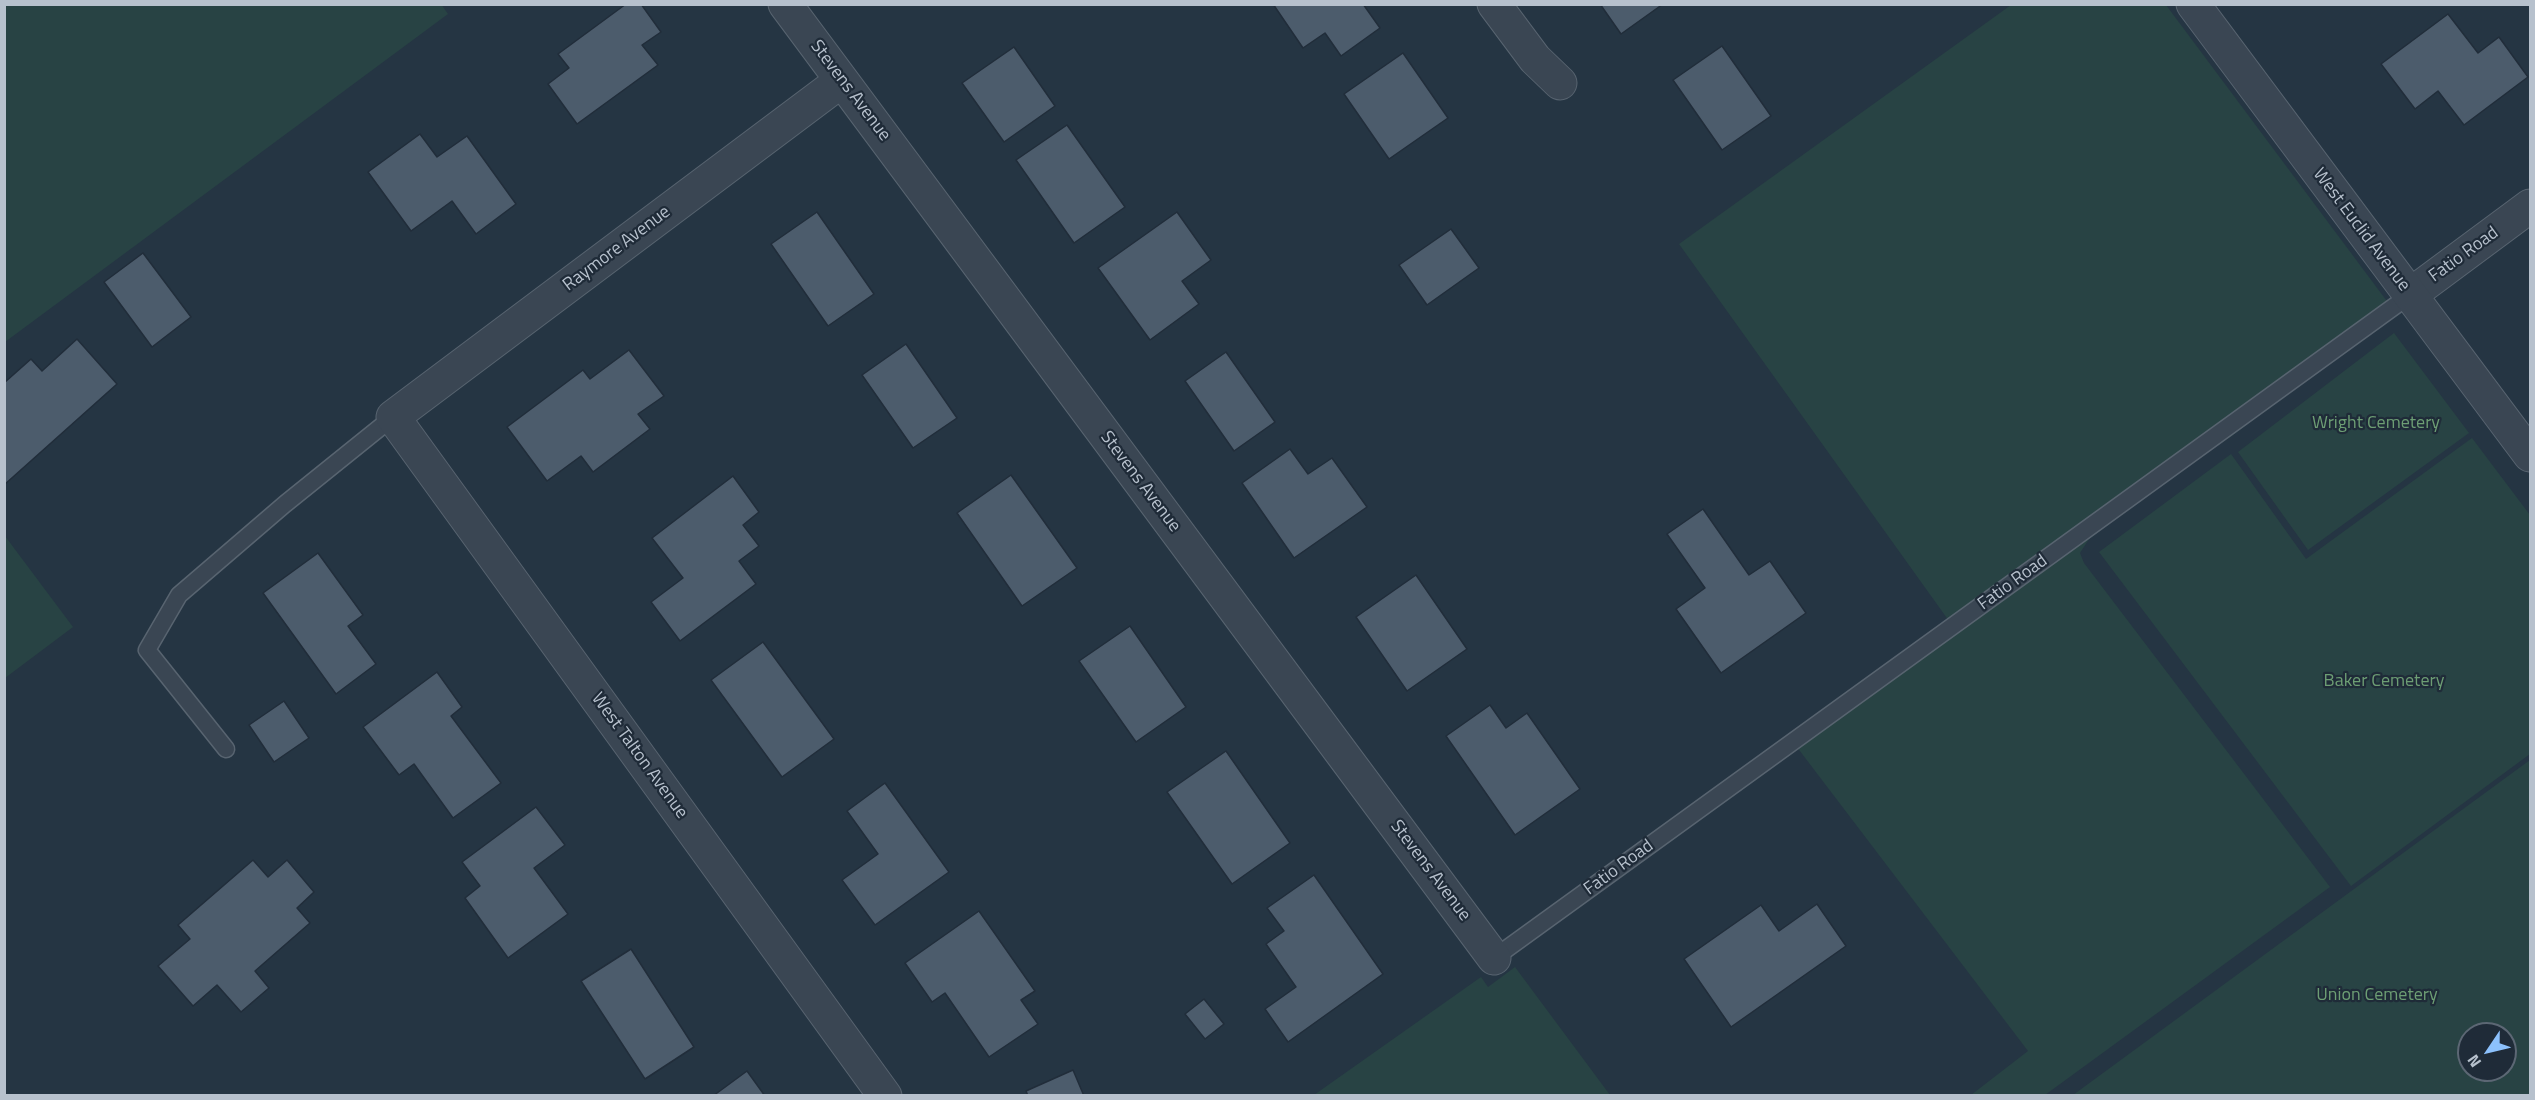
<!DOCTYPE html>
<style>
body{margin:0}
#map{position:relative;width:2535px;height:1100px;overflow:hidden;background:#253543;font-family:"Titillium Web",sans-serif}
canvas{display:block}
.frame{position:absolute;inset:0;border:6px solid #b7c1cd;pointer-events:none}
.north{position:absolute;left:2457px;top:1022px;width:60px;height:60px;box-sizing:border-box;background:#1f2b38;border:2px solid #5c6774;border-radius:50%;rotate:235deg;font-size:16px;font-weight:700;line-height:24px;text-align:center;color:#b7c1cd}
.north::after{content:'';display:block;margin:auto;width:21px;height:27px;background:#8cc1fc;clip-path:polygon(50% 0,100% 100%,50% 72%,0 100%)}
</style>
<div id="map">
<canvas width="2535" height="1100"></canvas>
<div class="frame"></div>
<div class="north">N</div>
</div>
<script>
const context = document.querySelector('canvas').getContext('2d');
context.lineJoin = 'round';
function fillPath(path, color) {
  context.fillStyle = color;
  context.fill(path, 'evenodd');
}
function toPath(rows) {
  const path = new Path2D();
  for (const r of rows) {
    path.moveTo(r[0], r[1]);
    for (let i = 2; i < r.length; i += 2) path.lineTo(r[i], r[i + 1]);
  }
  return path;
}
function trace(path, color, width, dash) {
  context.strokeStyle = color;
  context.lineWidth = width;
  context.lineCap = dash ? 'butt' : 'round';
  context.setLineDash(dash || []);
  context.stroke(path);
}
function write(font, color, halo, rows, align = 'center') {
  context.font = font + ' "Titillium Web",sans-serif';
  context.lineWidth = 4.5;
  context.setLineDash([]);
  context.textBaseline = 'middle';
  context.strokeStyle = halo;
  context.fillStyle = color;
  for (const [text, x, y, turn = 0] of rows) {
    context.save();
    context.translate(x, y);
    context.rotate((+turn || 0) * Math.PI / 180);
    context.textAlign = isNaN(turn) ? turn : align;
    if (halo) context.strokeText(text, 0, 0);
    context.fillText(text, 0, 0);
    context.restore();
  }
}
const green = toPath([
 [5,4,441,4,448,14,5,342],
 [2011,5,2166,5,2398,316,2384,320,2229,438,2221,441,2089,539,2080,553,2084,563,2330,887,2045,1095,1971,1095,2028,1051,1790,738,1954,628,1679,244],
 [2394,333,2469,433,2308,550,2238,452],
 [2472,438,2530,515,2530,754,2351,886,2099,552,2231,454,2306,559],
 [5,536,73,627,5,678,4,678],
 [2530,760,2530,1095,2073,1095],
 [2469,1034,2505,1034,2505,1070,2469,1070],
 [1515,967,1610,1095,1314,1095,1481,977,1488,987]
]);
const building = toPath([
 [626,4,641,4,661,32,642,45,658,65,577,124,548,84,569,68,558,54,626,4],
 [1273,4,1363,4,1380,28,1341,56,1325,33,1303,48,1273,4],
 [1600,4,1663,4,1621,34,1600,4],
 [2448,14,2478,53,2499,37,2528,77,2464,125,2438,91,2415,109,2381,64,2448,14],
 [1722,46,1771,116,1722,150,1673,80,1722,46],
 [1014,47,1055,106,1004,142,962,83,1014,47],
 [1403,53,1448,118,1389,159,1344,94,1403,53],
 [1067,125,1125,207,1074,243,1016,160,1067,125],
 [420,134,437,157,467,136,516,204,476,234,452,201,411,231,368,172,420,134],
 [817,212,874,294,828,326,771,244,817,212],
 [1177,212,1211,260,1182,281,1199,304,1150,340,1098,268,1177,212],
 [1451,229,1479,268,1427,305,1399,265,1451,229],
 [143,253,191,317,152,347,104,282,143,253],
 [77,339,117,384,4,485,4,383,31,359,42,371,77,339],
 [906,344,957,418,913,448,862,375,906,344],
 [629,350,664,396,638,414,650,429,593,472,581,456,547,481,507,427,583,370,590,379,629,350],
 [1226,352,1275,422,1234,451,1185,381,1226,352],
 [1290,449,1308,474,1332,458,1367,507,1294,558,1242,483,1290,449],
 [1011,475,1077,568,1022,606,957,513,1011,475],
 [733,476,759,512,743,525,759,546,739,561,756,584,680,641,651,602,683,578,652,538,733,476],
 [1703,509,1749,575,1770,561,1806,613,1721,673,1676,609,1705,588,1667,534,1703,509],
 [318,553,363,615,348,626,376,664,336,694,263,593,318,553],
 [1416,575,1467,649,1407,691,1356,617,1416,575],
 [1130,626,1186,707,1136,742,1079,661,1130,626],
 [763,642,834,739,782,777,711,680,763,642],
 [437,672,462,707,451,716,501,783,453,818,414,764,399,775,363,727,437,672],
 [284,701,309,738,274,762,249,725,284,701],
 [1490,705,1506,728,1527,713,1580,789,1515,835,1446,736,1490,705],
 [1226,751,1290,843,1232,884,1167,792,1226,751],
 [885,783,949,872,875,925,842,880,878,854,847,811,885,783],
 [536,807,565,845,534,868,568,914,508,958,465,898,480,886,462,862,536,807],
 [253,860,268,877,287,860,314,892,297,908,310,923,255,971,269,988,241,1012,217,985,193,1006,158,966,190,939,178,925,253,860],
 [1314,875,1383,974,1288,1042,1265,1009,1296,987,1266,944,1284,931,1267,908,1314,875],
 [1817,904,1846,946,1731,1027,1684,959,1761,905,1779,931,1817,904],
 [979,911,1035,991,1021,1000,1038,1024,989,1057,945,993,932,1002,905,963,979,911],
 [631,949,694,1047,645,1079,581,981,631,949],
 [1204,999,1224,1024,1205,1039,1185,1014,1204,999],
 [1073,1070,1084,1096,1028,1096,1026,1091,1073,1070],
 [747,1071,765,1096,713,1096,747,1071]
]);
const service = toPath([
 [226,749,147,650,179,595,285,504,393,417],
 [1494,958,2410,295]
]);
const minor = toPath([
 [785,4,1494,958],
 [1494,4,1535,59,1560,83],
 [841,81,393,417,885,1096],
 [2410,295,2530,206]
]);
const tertiary = toPath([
 [2193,4,2530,455]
]);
const streetNames = [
 ["Stevens Avenue",850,91,53],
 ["West Euclid Avenue",2361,230,53],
 ["Raymore Avenue",617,249,-37],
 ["Fatio Road",2464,255,-36],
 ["Stevens Avenue",1140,482,53],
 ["Fatio Road",2013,583,-36],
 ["West Talton Avenue",639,756,54],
 ["Fatio Road",1619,868,-36],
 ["Stevens Avenue",1430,871,53]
];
const parkNames = [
 ["Wright Cemetery",2376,424],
 ["Baker Cemetery",2384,682],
 ["Union Cemetery",2377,996]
];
fillPath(green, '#284344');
fillPath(building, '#4c5c6c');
trace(building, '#212d3a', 1.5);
trace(service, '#586470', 19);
trace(minor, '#586470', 35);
trace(tertiary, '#586470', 35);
trace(service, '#3a4653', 16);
trace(minor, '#3a4653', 33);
trace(tertiary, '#3a4653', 33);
write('18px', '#b7c1cd', '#1f2b38', streetNames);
write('18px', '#6d9e74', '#1f2b38', parkNames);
</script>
